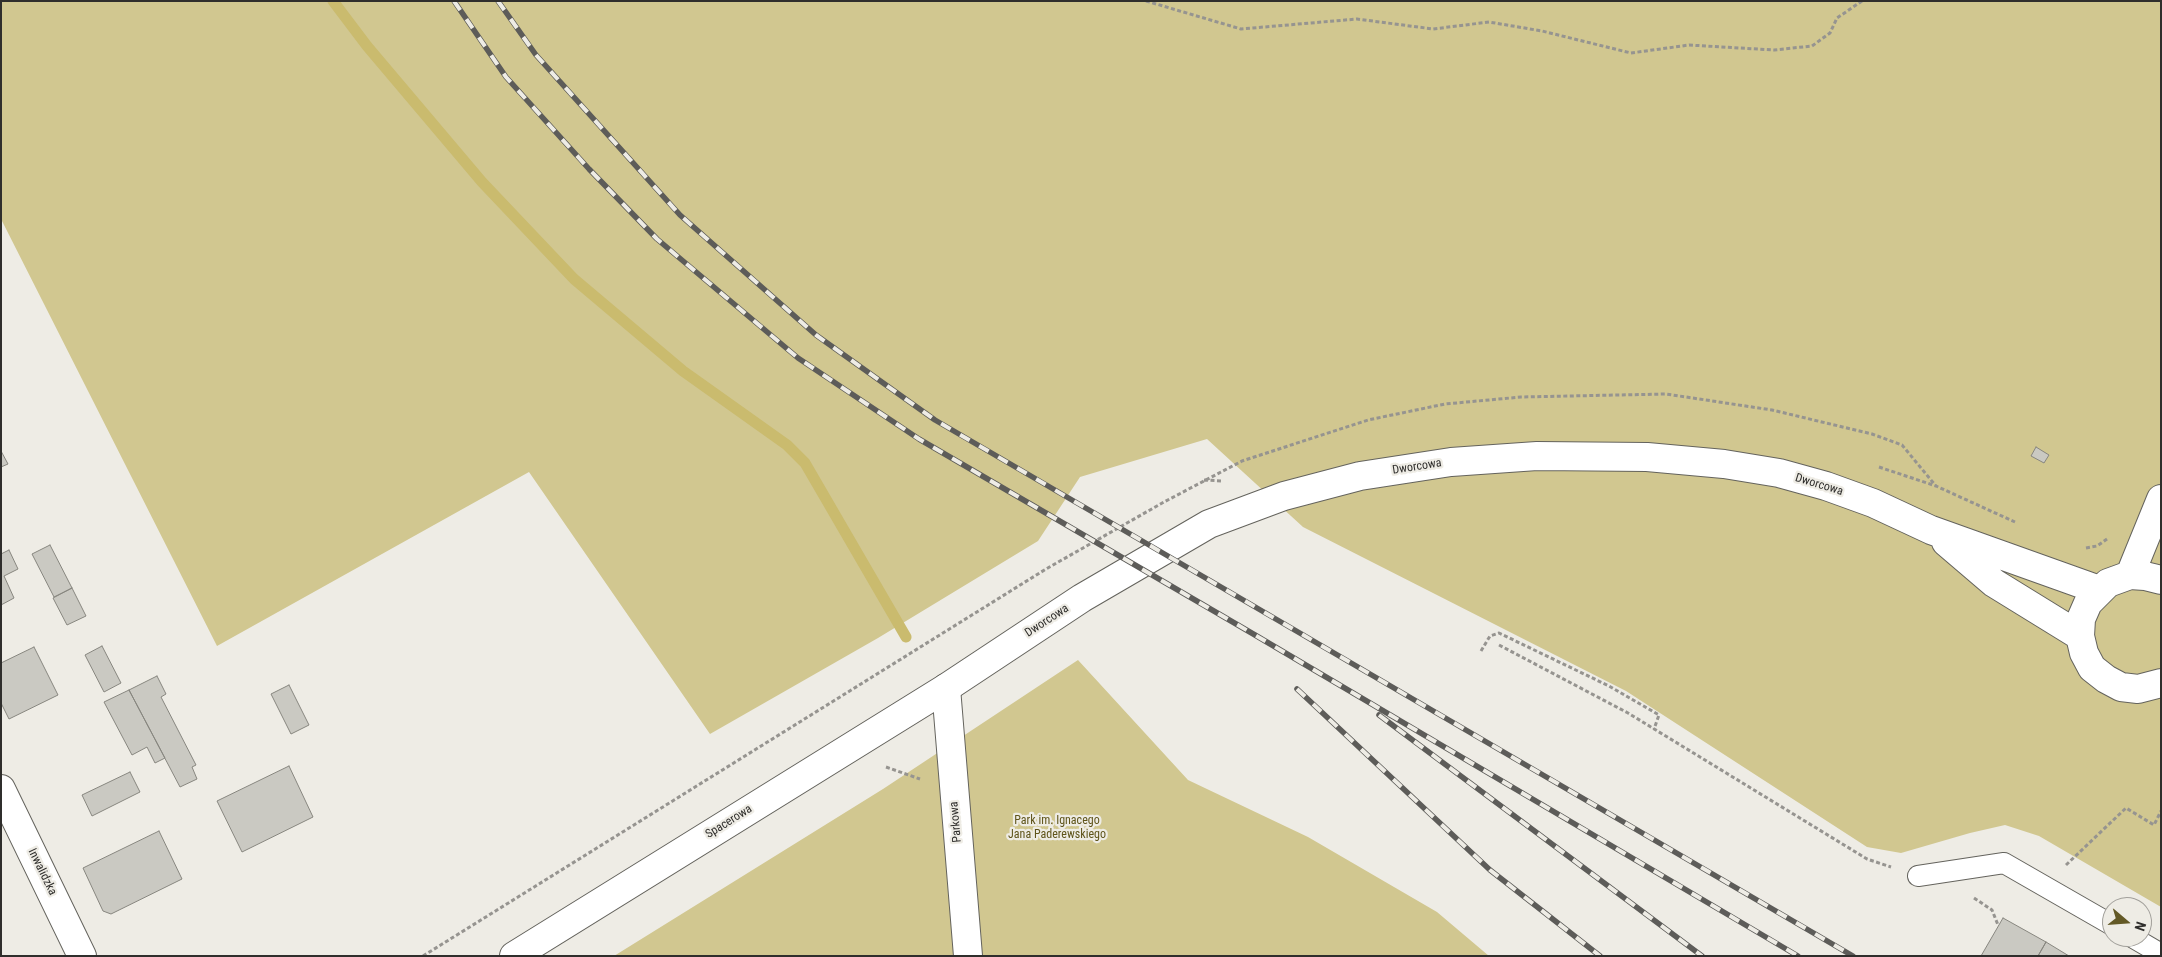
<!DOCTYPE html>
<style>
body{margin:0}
#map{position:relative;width:2162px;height:957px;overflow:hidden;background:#eeece5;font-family:"Roboto Condensed",sans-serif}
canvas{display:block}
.frame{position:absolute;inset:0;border:2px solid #2f2e2c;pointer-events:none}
.north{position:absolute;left:2102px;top:897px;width:50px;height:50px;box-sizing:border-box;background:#eeece5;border:1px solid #a2a09b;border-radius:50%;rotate:108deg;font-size:14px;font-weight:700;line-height:20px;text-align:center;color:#2f2e2c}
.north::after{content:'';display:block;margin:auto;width:18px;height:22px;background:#635926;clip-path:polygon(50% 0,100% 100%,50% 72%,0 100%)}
</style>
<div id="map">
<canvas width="2162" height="957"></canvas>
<div class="frame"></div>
<div class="north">N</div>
</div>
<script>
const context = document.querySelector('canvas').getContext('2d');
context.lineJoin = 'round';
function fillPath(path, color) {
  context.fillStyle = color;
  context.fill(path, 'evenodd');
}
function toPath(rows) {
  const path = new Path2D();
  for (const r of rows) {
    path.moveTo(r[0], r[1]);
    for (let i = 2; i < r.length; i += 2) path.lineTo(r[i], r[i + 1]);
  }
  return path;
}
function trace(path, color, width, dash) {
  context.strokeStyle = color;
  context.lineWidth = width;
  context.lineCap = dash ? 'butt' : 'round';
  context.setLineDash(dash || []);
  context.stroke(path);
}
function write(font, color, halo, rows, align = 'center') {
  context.font = font + ' "Roboto Condensed",sans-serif';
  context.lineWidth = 4.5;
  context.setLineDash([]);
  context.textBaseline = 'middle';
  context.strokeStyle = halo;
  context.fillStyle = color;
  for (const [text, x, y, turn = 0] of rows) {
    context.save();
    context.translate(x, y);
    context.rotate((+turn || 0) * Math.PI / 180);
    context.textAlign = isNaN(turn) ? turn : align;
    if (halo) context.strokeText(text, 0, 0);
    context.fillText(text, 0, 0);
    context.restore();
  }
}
const green = toPath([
 [1,1,2161,1,2161,907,2039,836,2005,825,1970,833,1901,853,1867,847,1626,691,1303,527,1207,439,1080,477,1038,541,878,638,710,734,529,472,217,646,1,219],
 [1078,660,1188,780,1308,837,1437,912,1489,956,614,956,883,789]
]);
const stream = toPath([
 [333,1,367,46,482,182,574,279,683,371,787,445,805,463,906,637]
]);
const building = toPath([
 [2036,447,2049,455,2044,463,2031,456,2036,447],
 [1,451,8,464,1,467,1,451],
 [50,545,72,588,54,597,32,554,50,545],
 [9,550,18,569,4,576,14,598,1,605,1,554,9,550],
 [72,588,86,616,67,625,53,598,72,588],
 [102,646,121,683,104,692,85,655,102,646],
 [34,647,58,695,9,719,1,703,1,663,34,647],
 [157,676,166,694,161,697,196,765,192,767,197,779,180,787,129,690,157,676],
 [289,685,309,725,291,734,271,694,289,685],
 [129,690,165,758,155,763,147,747,132,755,104,702,129,690],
 [289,766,313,817,242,852,217,801,289,766],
 [130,772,140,792,92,816,82,795,130,772],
 [159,831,182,879,111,914,103,911,83,868,159,831],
 [2003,918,2046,942,2038,956,1981,956,2003,918],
 [2046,942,2069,956,2038,956,2046,942]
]);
const path = toPath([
 [1146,1,1241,29,1357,19,1433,29,1489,22,1542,31,1631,53,1689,45,1774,50,1812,46,1830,33,1837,18,1862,1],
 [1879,467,1936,486,2015,522],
 [1204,480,1223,481],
 [2086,548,2097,546,2107,539],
 [1499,645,1628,713,1867,859,1891,867],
 [1481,651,1490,636,1499,633,1609,686,1659,715,1654,729],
 [886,767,920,779],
 [2066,865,2126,808,2154,825,2161,811],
 [1974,898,1992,910,1998,925],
 [423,956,1046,569,1164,502,1242,461,1368,420,1445,404,1521,397,1666,394,1772,410,1872,434,1902,445,1936,486]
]);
const lane = toPath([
 [1918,876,2004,863,2112,925],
 [2132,937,2161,954]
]);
const street = toPath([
 [946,688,968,956],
 [1,789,82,956]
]);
const secondary = toPath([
 [1946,542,1994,583,2080,636],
 [2130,575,2161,499],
 [2161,580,2145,576,2130,575,2108,583,2088,603,2081,619,2080,636,2084,653,2092,668,2106,679,2121,687,2138,689,2161,683],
 [514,956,946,688,1082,598,1209,524,1284,496,1360,476,1451,462,1537,456,1647,457,1724,464,1779,473,1826,486,1873,503,1931,530,2099,590]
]);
const rail = toPath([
 [454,1,506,77,589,169,657,239,798,358,919,439,1255,635,1798,956],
 [498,1,536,55,680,215,816,335,935,420,1853,956],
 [1297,689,1490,870,1600,956],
 [1379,715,1702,956]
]);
const streetNames = [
 ["Dworcowa",1417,467,-9],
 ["Dworcowa",1819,485,17],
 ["Dworcowa",1047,621,-33],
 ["Spacerowa",729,822,-32],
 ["Parkowa",956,822,-95],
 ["Inwalidzka",42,872,64]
];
const parkNames = [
 ["Park im. Ignacego",1057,821],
 ["Jana Paderewskiego",1057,835]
];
fillPath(green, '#d1c790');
trace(stream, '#cabb6e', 11);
fillPath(building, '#cac9c2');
trace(building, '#87867f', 1);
trace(lane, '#64635d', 22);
trace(street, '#64635d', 30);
trace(secondary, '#64635d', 30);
trace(path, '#969490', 3, [4, 2.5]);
trace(lane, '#fff', 20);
trace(street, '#fff', 28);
trace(secondary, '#fff', 28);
trace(rail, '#5d5c59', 5.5);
trace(rail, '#eeece5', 4, [11]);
write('12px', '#2f2e2c', '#eeece5', streetNames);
write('12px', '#5f541a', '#eeece5', parkNames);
</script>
